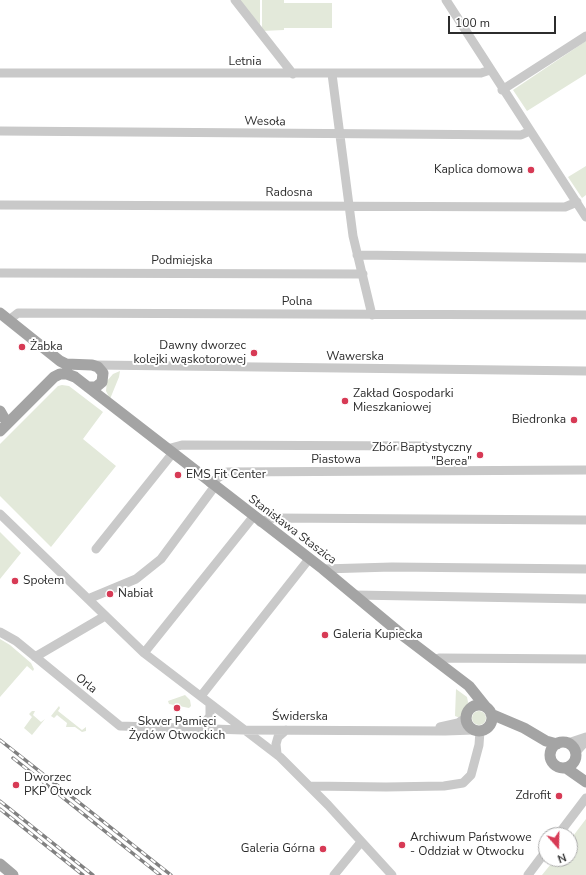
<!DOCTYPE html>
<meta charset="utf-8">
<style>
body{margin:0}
#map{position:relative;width:586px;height:875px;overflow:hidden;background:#fff;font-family:"Nunito Sans",sans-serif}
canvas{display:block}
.north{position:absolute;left:538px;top:827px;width:40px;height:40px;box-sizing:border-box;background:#fff;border:1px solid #ababab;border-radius:50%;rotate:160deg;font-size:11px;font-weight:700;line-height:16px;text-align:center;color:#2c2c2c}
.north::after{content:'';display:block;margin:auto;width:14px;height:18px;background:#d73a55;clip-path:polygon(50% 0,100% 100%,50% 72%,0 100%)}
.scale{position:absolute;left:448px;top:16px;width:108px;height:18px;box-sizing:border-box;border:2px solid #2c2c2c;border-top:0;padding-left:5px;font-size:12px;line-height:14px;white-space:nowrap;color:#2c2c2c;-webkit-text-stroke:3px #fff;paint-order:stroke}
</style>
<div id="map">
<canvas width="586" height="875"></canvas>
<div class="north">N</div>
<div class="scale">100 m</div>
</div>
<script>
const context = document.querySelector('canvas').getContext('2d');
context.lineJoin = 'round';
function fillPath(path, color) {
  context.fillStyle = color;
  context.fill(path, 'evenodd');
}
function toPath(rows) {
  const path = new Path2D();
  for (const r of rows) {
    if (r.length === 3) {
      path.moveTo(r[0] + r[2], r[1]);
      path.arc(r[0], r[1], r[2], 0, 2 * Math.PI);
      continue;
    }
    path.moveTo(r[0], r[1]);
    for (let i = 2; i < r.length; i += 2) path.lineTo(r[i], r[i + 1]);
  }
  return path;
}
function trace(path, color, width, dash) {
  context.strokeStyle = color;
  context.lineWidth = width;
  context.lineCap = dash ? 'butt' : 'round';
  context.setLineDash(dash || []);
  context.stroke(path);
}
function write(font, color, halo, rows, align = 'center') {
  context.font = font + ' "Nunito Sans",sans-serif';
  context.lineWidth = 4;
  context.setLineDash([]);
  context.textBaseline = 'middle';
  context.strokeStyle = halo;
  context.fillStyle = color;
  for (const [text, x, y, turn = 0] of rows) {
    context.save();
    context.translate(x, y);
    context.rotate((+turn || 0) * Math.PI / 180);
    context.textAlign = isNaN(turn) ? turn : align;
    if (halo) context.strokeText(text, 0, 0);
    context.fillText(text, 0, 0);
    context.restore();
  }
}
const green = toPath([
 [238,0,260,0,260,29],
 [262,0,284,0,284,3,332,3,332,28,284,28,284,30,262,31],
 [586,41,586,74,527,111,513,90],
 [586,166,586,195,582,198,568,177],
 [120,371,119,377,110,399,106,391,107,381,113,374],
 [62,385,69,386,103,412,83,439,116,466,51,547,0,496,0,444,58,386],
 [0,532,21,553,0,579],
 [0,639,10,645,31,663,34,669,33,671,27,666,0,697],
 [456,689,467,697,468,702,467,707,460,718,455,716],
 [185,695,190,700,191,706,189,708,169,704,168,701],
 [59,706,60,708,58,711,82,730,86,727,86,731,82,732,75,727,66,727,67,723,57,715,54,718,51,716],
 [479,718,7],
 [32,711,35,711,33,715,41,722,45,719,32,735,24,728,32,717,29,714],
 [586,819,586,875,542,875,555,859,570,859,570,840]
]);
const minor = toPath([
 [235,0,293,74],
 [446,0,586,217],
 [0,73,481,73,490,70],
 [332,74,353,236,372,315],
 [502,90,586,36],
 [0,131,521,135,530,131],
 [0,205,565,207,577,202],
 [357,255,586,258],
 [0,273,363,274],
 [9,320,18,313,586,315],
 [95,365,586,371],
 [167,449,182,445,425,446],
 [210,483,227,472,586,470],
 [0,514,144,653,280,757,328,805,392,875],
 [260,522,273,518,586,520],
 [96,549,172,454],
 [323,569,392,567,586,569],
 [354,595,586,599],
 [88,599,136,579,161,559,215,486],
 [0,632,16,641,120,726,243,730,445,731,474,730],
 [144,653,253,517],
 [35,657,105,616],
 [435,659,439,658,586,659],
 [201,696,309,559],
 [440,727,458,723,467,717],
 [201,728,210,716,210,704],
 [568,743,586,737],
 [576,752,586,741],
 [277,754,276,744,278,737,286,730],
 [309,786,386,787,444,786,463,783,471,775,479,745,480,731],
 [558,835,586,798],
 [334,875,361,842],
 [528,875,546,851]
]);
const major = toPath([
 [0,313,60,361,66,364,92,365,98,367,103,373,102,382,96,387,88,387],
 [0,411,4,418],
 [0,431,54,377,60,374,67,374,75,377,323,569,406,638,469,686,485,706],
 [479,718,13],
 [491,714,524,728,546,741,557,744],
 [563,755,13],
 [566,768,586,782],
 [0,864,13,875]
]);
const rail = toPath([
 [0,740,171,875],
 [13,758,160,875],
 [0,801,93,875],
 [0,809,83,875]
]);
const markers = [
 [531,170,4,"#d73a55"],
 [22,347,4,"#d73a55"],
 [254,353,4,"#d73a55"],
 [345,401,4,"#d73a55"],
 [574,420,4,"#d73a55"],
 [480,455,4,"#d73a55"],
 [178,475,4,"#d73a55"],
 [15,581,4,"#d73a55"],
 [110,594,4,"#d73a55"],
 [325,635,4,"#d73a55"],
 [177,708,4,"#d73a55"],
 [16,785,4,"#d73a55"],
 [559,796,4,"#d73a55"],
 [402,845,4,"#d73a55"],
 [323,849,4,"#d73a55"]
];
const streetNames = [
 ["Letnia",245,62],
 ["Wesoła",265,122,1],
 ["Radosna",289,193],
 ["Podmiejska",182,261],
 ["Polna",297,302],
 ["Wawerska",355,357],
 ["Piastowa",336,460],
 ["Stanisława Staszica",292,530,37],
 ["Orla",86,684,39],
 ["Świderska",300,717]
];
const poiNames = [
 ["Kaplica domowa",523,170,"right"],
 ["Dawny dworzec",246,346,"right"],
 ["kolejki wąskotorowej",246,360,"right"],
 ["Żabka",30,347],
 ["Zakład Gospodarki",353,394],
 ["Mieszkaniowej",353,408],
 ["Biedronka",566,420,"right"],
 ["Zbór Baptystyczny",472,448,"right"],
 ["\"Berea\"",472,462,"right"],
 ["EMS Fit Center",186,475],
 ["Społem",23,581],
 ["Nabiał",118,594],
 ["Galeria Kupiecka",333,635],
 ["Skwer Pamięci",177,722,"center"],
 ["Żydów Otwockich",177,736,"center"],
 ["Dworzec",24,778],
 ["PKP Otwock",24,792],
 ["Zdrofit",551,796,"right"],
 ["Archiwum Państwowe",410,838],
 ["- Oddział w Otwocku",410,852],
 ["Galeria Górna",315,849,"right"]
];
fillPath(green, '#e3e9da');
trace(minor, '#c9c9c9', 9);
trace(major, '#a4a4a4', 11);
trace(rail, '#818181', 3.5);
trace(rail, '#fff', 2, [6]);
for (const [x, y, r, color] of markers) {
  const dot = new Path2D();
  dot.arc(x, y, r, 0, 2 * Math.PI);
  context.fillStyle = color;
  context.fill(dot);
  trace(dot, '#fff', 1.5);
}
write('12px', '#2c2c2c', '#fff', streetNames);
write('12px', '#2c2c2c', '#fff', poiNames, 'left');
</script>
